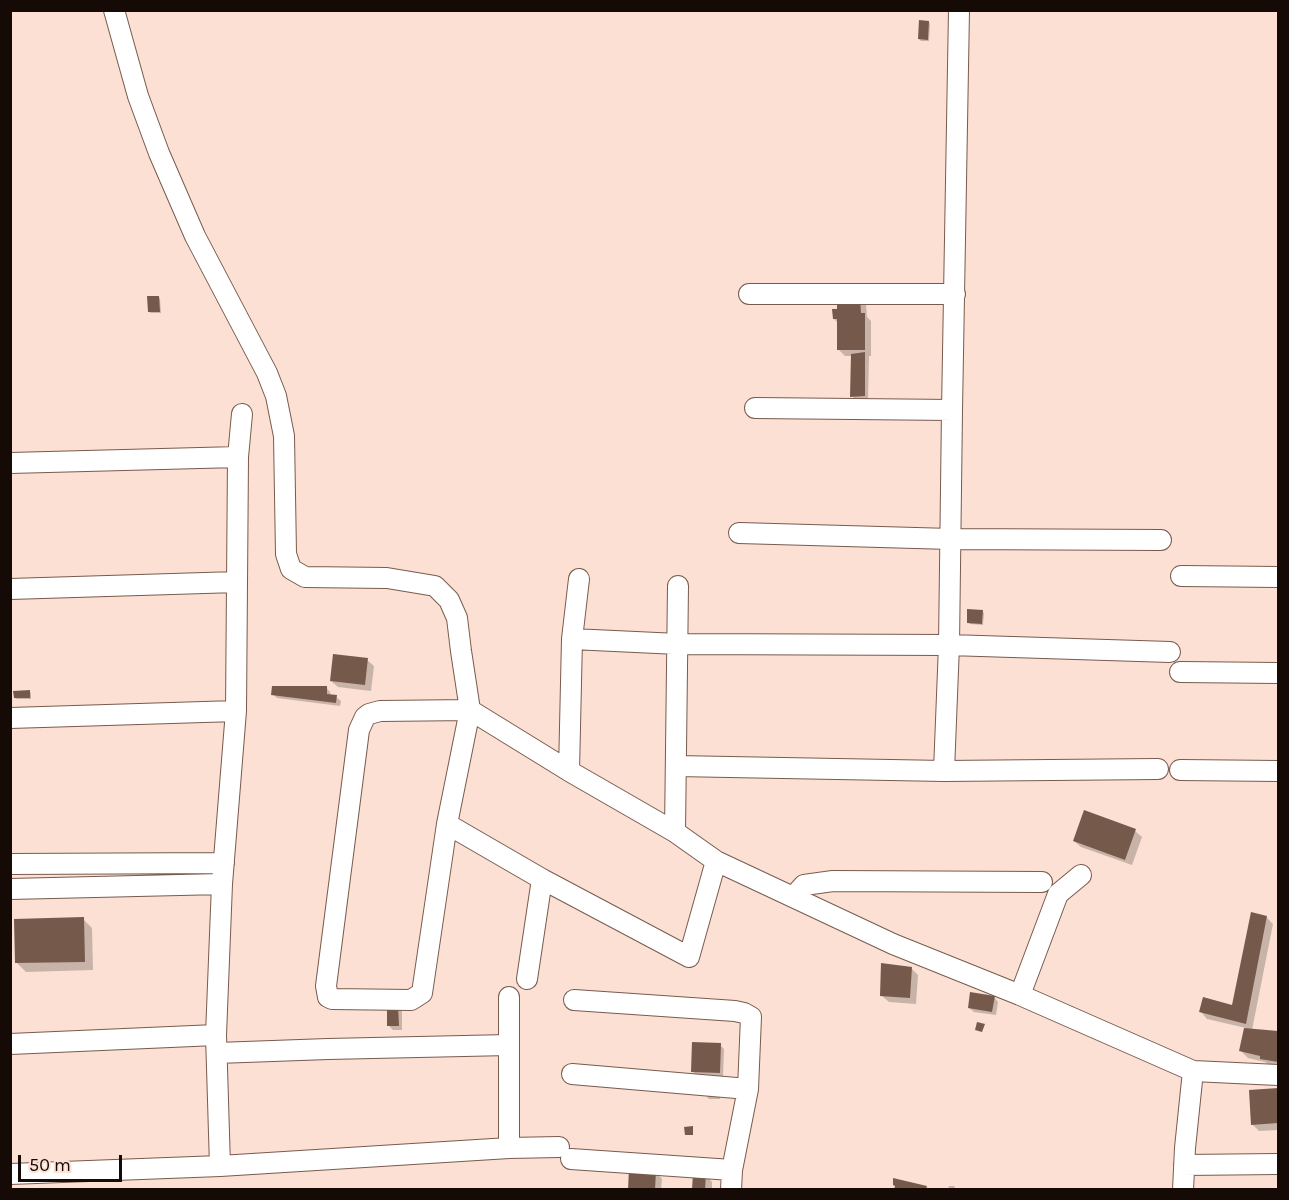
<!DOCTYPE html>
<style>
body{margin:0}
#map{position:relative;width:1289px;height:1200px;overflow:hidden;background:#fbe0d3;font-family:Karla,sans-serif}
canvas{display:block}
.frame{position:absolute;inset:0;border:12px solid #150a06;pointer-events:none}
.scale{position:absolute;left:18px;top:1155px;width:104px;height:27px;box-sizing:border-box;border:3px solid #150a06;border-top:0;padding-left:8px;font-size:18px;line-height:21px;white-space:nowrap;color:#150a06;-webkit-text-stroke:4px #fbe0d3;paint-order:stroke}
</style>
<div id="map">
<canvas width="1289" height="1200"></canvas>
<div class="frame"></div>
<div class="scale">50 m</div>
</div>
<script>
const context = document.querySelector('canvas').getContext('2d');
context.lineJoin = 'round';
function fillPath(path, color) {
  context.fillStyle = color;
  context.fill(path, 'evenodd');
}
function toPath(rows) {
  const path = new Path2D();
  for (const r of rows) {
    path.moveTo(r[0], r[1]);
    for (let i = 2; i < r.length; i += 2) path.lineTo(r[i], r[i + 1]);
  }
  return path;
}
function trace(path, color, width, dash) {
  context.strokeStyle = color;
  context.lineWidth = width;
  context.lineCap = dash ? 'butt' : 'round';
  context.setLineDash(dash || []);
  context.stroke(path);
}
const shadow = toPath([
 [929,22,930,24,929,41,921,41,919,39],
 [158,297,160,299,161,313,151,313,149,312],
 [859,297,866,304,867,317,871,321,871,356,869,356,868,399,856,400,852,396,852,356,845,356,838,349,838,323,834,319],
 [982,611,984,613,983,625,970,624,969,622],
 [367,660,374,666,371,691,338,687,331,681],
 [326,687,330,692,331,696,336,697,341,701,340,706,277,698,273,694],
 [29,691,31,693,31,699,17,699,15,698],
 [1135,831,1142,837,1132,865,1081,847,1074,841],
 [1266,917,1273,924,1252,1030,1278,1032,1278,1067,1269,1065,1265,1062,1248,1058,1241,1051,1246,1028,1207,1019,1201,1012,1233,1006],
 [83,919,92,928,93,970,26,972,17,963],
 [911,968,918,975,916,1004,889,1002,882,996],
 [994,997,998,1002,996,1015,974,1012,969,1008],
 [398,1007,402,1011,402,1030,393,1030,389,1026],
 [720,1045,724,1049,723,1076,697,1076,692,1071],
 [1278,1090,1278,1130,1259,1131,1252,1124,1250,1091],
 [708,1092,720,1094,720,1099,709,1099,707,1097],
 [656,1172,662,1179,661,1190,630,1190],
 [706,1175,712,1182,712,1190,693,1190],
 [949,1186,954,1186,956,1190,948,1190]
]);
const building = toPath([
 [919,20,929,21,928,40,918,39],
 [147,296,159,296,160,312,148,312],
 [837,296,860,296,861,313,865,313,865,350,837,350,837,319,833,319,832,309,837,309],
 [865,352,865,396,850,397,851,354],
 [967,609,983,610,982,624,967,623],
 [333,654,368,658,365,685,330,681],
 [272,686,327,686,327,694,337,695,336,703,271,695],
 [30,690,30,698,14,698,13,691],
 [1084,810,1136,829,1125,860,1073,841],
 [1251,912,1267,916,1246,1024,1199,1012,1203,997,1232,1005],
 [84,917,85,962,15,963,14,919],
 [881,963,912,967,910,998,880,996],
 [970,992,995,996,992,1012,968,1008],
 [387,1006,398,1006,399,1026,387,1026],
 [977,1022,985,1024,982,1032,975,1030],
 [1244,1028,1278,1031,1278,1062,1260,1059,1260,1056,1239,1051],
 [692,1042,721,1043,720,1073,691,1072],
 [1278,1088,1278,1123,1251,1125,1249,1090],
 [693,1126,693,1135,685,1135,684,1127],
 [629,1168,656,1171,655,1190,628,1190],
 [693,1173,706,1174,705,1190,692,1190],
 [893,1178,927,1186,926,1190,894,1190,895,1186,893,1185]
]);
const minor = toPath([
 [114,10,138,96,159,153,195,236,267,373,276,396,284,436,286,554,291,569,305,577,387,578,435,586,449,600,457,618,461,651,470,710,569,771,675,832,716,861,893,944,1020,995,1193,1071,1278,1075],
 [749,294,955,294],
 [755,408,952,410],
 [10,463,238,457],
 [739,533,951,539,1161,540],
 [1181,576,1278,577],
 [10,589,237,582],
 [572,639,678,644,949,645,1170,652],
 [1180,672,1278,673],
 [470,710,447,824,422,993,411,1000,332,999,328,997,326,986,359,730,365,717,369,714,380,711,470,710],
 [10,718,236,711],
 [676,766,944,771,1158,769],
 [1180,770,1278,771],
 [569,771,572,639,579,579],
 [944,771,949,645,952,410,959,10],
 [447,824,542,879,689,957,716,861],
 [675,832,678,586],
 [10,864,224,863],
 [10,889,222,884],
 [793,897,804,885,833,881,1042,882],
 [527,979,542,879],
 [1020,995,1058,894,1081,875],
 [574,1000,735,1011,744,1013,751,1017,748,1089,732,1170,731,1190],
 [10,1044,216,1035],
 [217,1053,328,1049,509,1045],
 [572,1074,748,1089],
 [509,1148,509,997],
 [571,1159,732,1170],
 [1184,1165,1278,1164],
 [220,1166,216,1035,222,884,236,711,238,457,242,414],
 [10,1174,220,1166,509,1148,559,1147],
 [1183,1190,1185,1148,1193,1071]
]);
fillPath(shadow, '#0003');
fillPath(building, '#755a4b');
trace(minor, '#785b4e', 22);
trace(minor, '#fff', 20);
</script>
